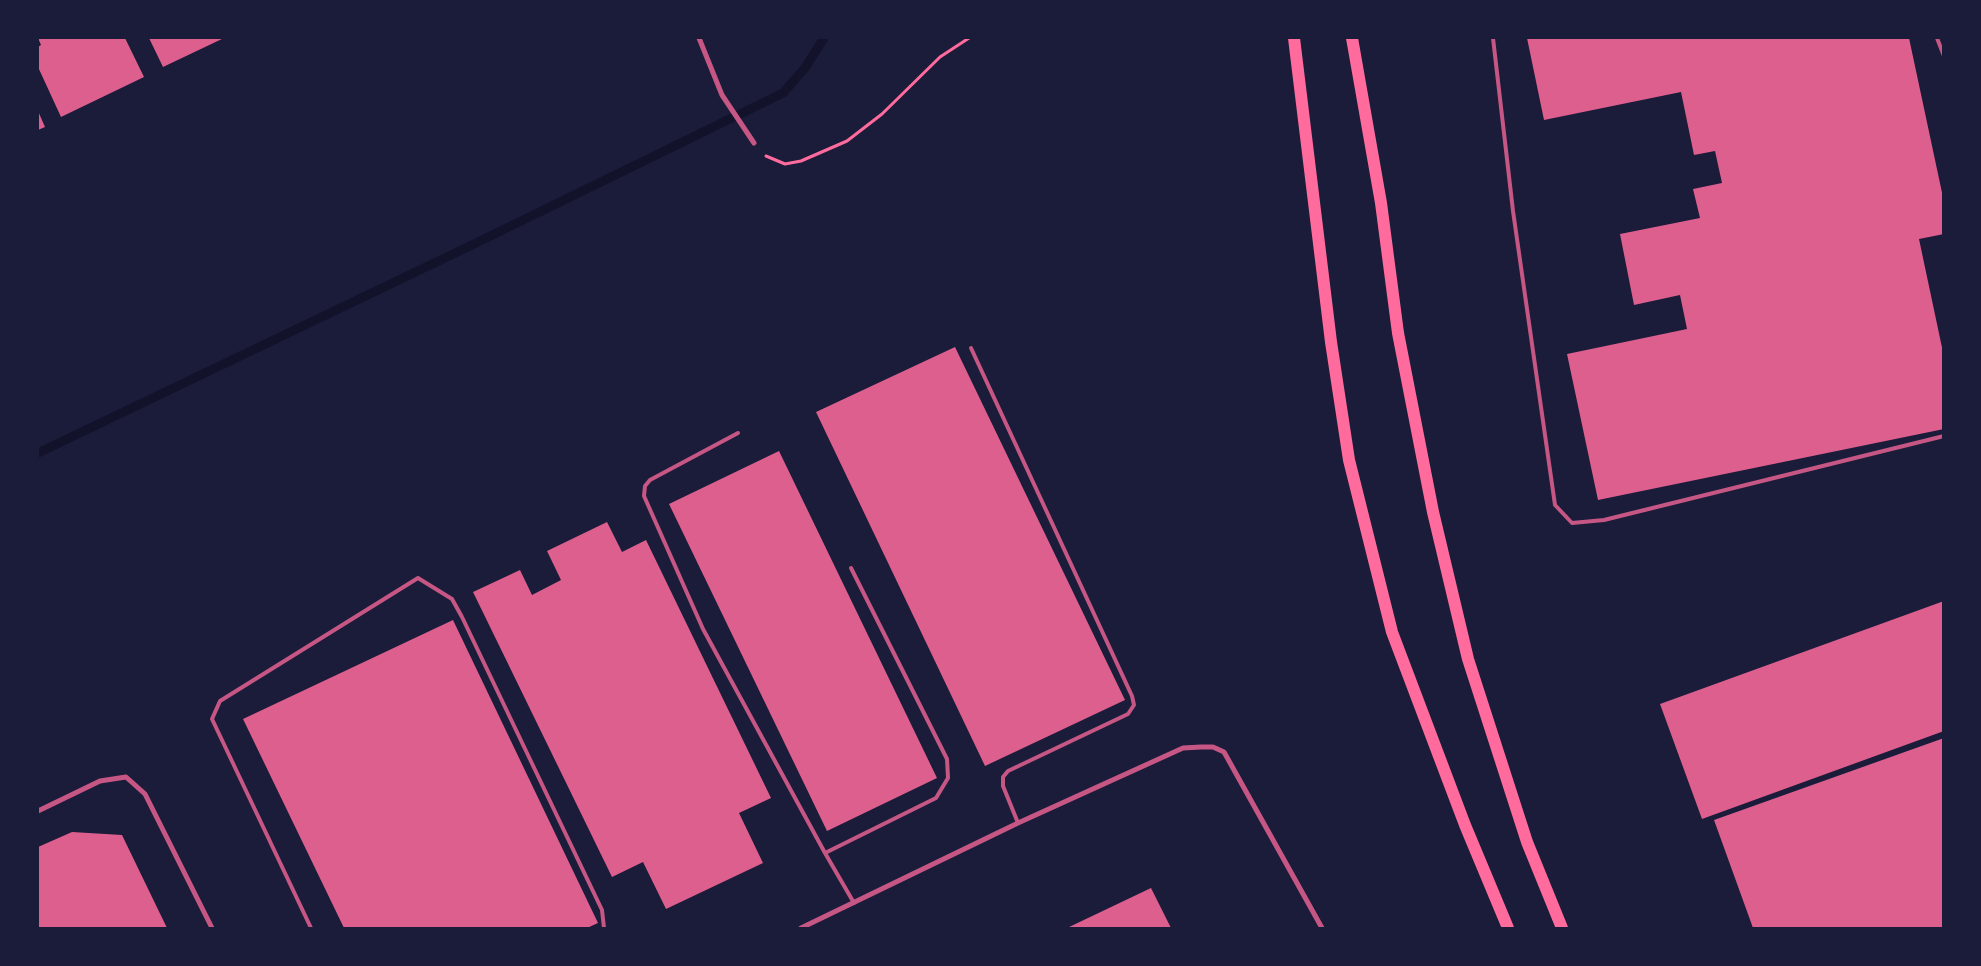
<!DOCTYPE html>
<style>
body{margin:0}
#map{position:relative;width:1981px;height:966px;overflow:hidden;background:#1b1b3a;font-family:"Exo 2",sans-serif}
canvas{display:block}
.frame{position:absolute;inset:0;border:39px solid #1b1b3a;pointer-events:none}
</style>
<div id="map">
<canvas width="1981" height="966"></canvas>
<div class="frame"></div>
</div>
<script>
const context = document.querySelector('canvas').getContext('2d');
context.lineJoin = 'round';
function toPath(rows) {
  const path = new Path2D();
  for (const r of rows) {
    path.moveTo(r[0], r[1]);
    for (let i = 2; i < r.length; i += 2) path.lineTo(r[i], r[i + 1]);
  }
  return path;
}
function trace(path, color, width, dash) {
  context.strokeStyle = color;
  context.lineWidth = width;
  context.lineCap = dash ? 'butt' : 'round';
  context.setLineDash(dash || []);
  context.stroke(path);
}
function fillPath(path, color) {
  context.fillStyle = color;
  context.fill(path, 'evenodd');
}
const stream = toPath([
 [38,453,474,244,783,93,805,68,824,38]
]);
const building = toPath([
 [38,38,125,38,144,77,61,117,38,67,38,47,41,45],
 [149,38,224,38,163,67],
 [1527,38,1909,38,1944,202,1944,234,1919,239,1944,357,1944,429,1598,500,1567,354,1687,329,1680,295,1634,305,1620,234,1700,218,1693,189,1722,183,1715,151,1694,155,1681,92,1544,120],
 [38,111,45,127,38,130],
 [955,347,1125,700,985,766,816,412],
 [779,451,937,778,827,831,669,504],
 [607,522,622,552,646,540,771,798,739,813,763,863,666,909,643,862,612,877,473,592,520,570,532,595,561,580,547,551],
 [1944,601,1944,731,1702,819,1660,704],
 [453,620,598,923,587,928,344,928,243,719],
 [1944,738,1944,928,1753,928,1714,820],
 [72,832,122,835,167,928,38,928,38,847],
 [1151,888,1171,928,1067,928]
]);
const path = toPath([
 [766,156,785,164,801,161,847,141,882,114,940,57,969,38]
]);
const service = toPath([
 [1493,38,1513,211,1555,505,1572,523,1604,520,1944,436],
 [1937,38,1944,56],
 [971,348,1132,696,1134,705,1128,714,1008,771,1003,777,1003,786,1018,823],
 [738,433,650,480,645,486,644,496,703,629,825,853,936,798,948,778,947,759,851,568],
 [825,853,854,903],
 [311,928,212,719,220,701,418,578,452,599,462,617,602,910,604,928]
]);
const minor = toPath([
 [699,38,722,95,754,143],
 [38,811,100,781,126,777,145,794,212,928],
 [801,928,1018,823,1183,748,1201,747,1213,747,1224,752,1322,928]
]);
const primary = toPath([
 [1294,38,1331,342,1349,460,1392,632,1465,825,1508,928],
 [1352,38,1381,203,1398,333,1433,512,1468,659,1527,842,1562,928]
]);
trace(stream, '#12122b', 9);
fillPath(building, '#dd5f8e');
trace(path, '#ff6b9d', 3);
trace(service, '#c65784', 4);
trace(minor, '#c65784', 5);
trace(primary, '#ff6b9d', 12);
</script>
